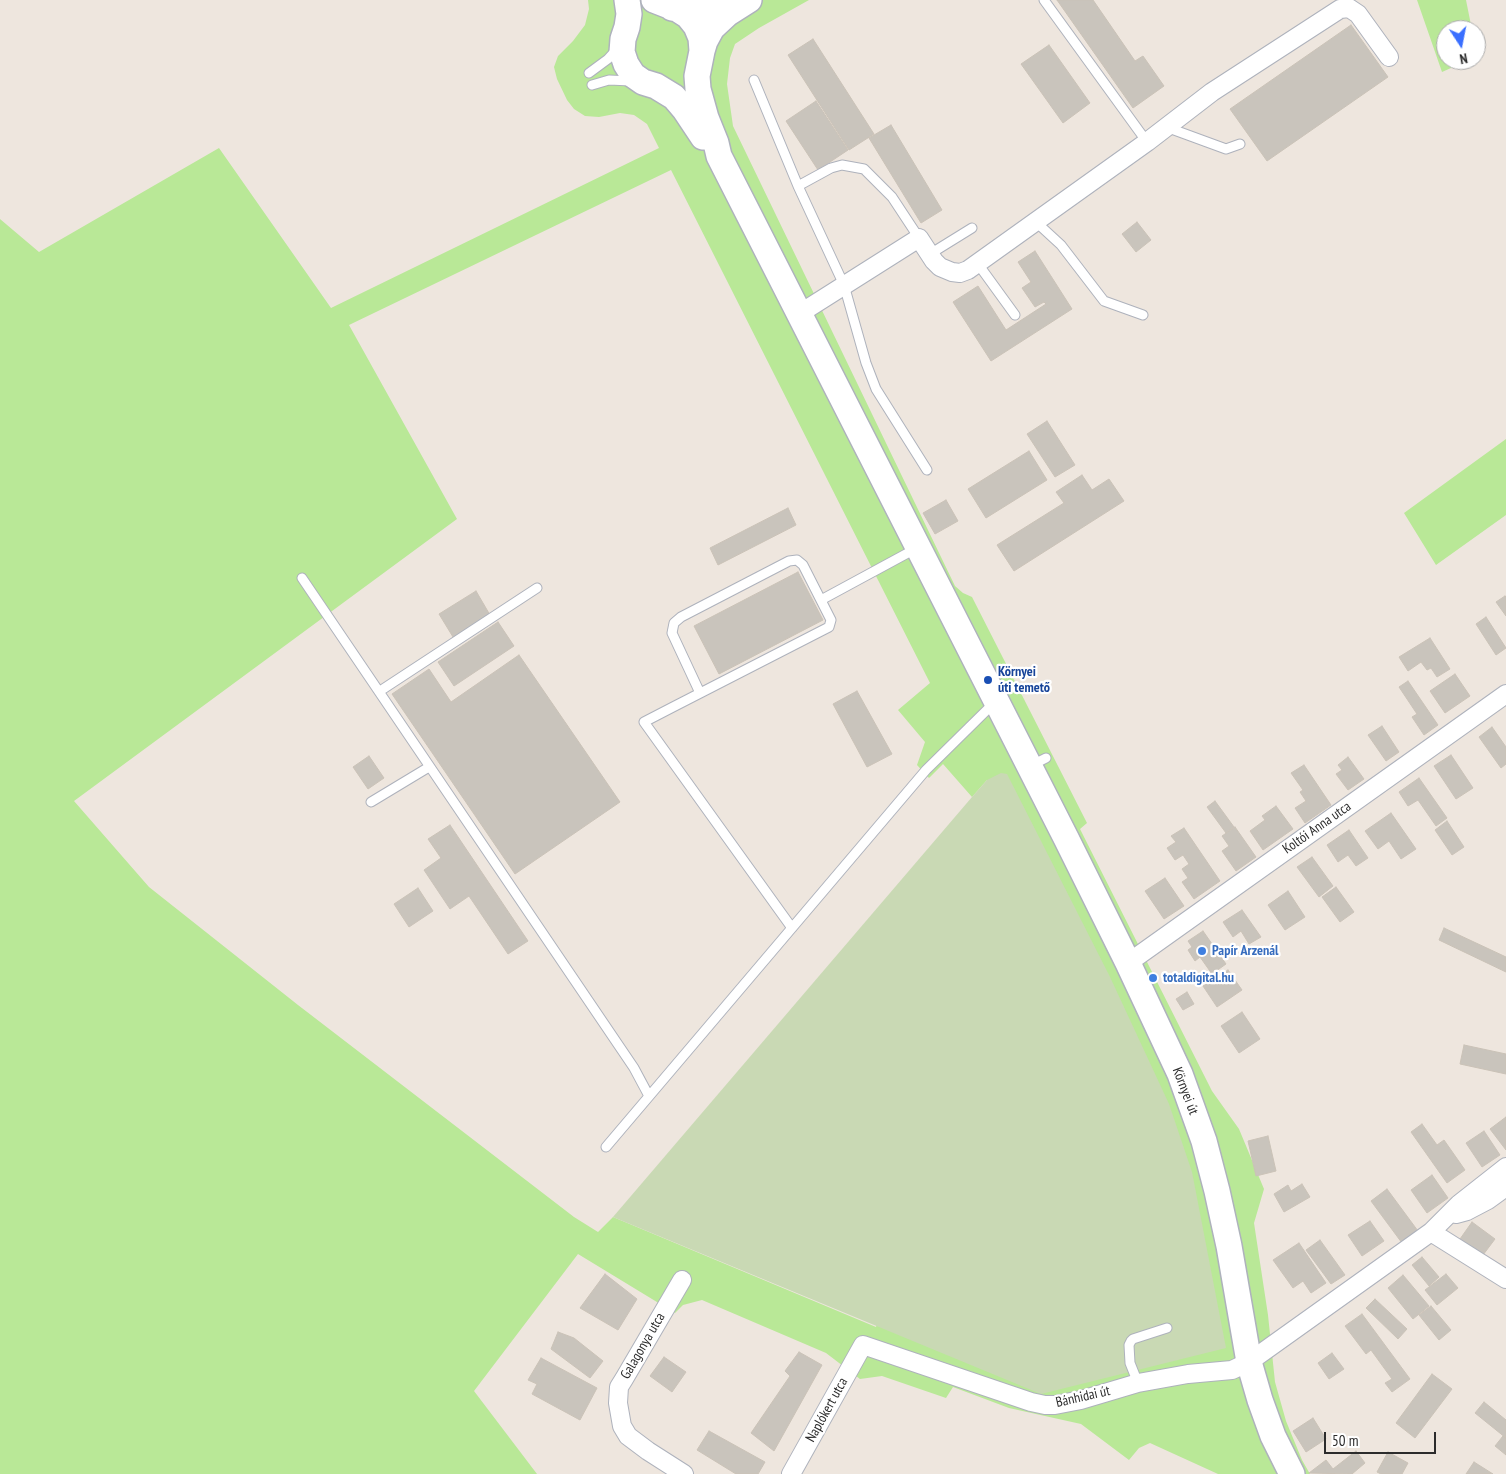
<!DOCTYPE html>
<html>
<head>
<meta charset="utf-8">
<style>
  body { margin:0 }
  #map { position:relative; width:1506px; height:1474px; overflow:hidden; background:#eee6de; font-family:"PT Sans Narrow",sans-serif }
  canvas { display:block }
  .north { position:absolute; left:1436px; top:20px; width:50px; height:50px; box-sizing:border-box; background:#fff; border:1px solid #ababab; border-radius:50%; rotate:169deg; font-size:14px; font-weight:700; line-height:20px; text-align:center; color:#2c2c2c }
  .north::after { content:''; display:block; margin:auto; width:18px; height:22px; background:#3a6fff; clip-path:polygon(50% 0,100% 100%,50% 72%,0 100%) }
  .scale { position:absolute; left:1324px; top:1432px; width:112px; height:22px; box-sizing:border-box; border:2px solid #2c2c2c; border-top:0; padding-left:6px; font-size:15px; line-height:18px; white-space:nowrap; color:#2c2c2c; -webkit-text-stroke:4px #fff; paint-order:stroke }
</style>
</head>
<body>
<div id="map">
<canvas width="1506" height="1474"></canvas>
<div class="north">N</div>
<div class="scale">50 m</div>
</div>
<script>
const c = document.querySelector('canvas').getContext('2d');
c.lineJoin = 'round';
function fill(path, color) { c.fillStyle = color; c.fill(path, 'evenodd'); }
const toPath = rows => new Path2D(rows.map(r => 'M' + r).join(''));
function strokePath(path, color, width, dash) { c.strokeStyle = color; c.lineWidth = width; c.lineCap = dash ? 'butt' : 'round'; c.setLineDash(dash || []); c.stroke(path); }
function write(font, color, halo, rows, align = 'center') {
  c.font = font + ' "PT Sans Narrow",sans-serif'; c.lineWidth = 4.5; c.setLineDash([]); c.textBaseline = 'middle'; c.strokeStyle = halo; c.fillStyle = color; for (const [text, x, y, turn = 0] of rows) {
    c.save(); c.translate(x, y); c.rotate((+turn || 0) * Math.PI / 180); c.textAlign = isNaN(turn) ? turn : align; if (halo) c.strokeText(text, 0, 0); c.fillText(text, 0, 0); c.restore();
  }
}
const green = toPath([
  [588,0,809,0,759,28,735,44,730,58,727,84,733,126,955,586,963,593,972,597,1087,823,1080,829,1212,1091,1239,1129,1264,1189,1254,1223,1268,1315,1275,1382,1286,1421,1302,1460,1310,1474,1218,1474,1150,1443,1139,1448,1129,1460,1081,1424,1009,1408,953,1387,946,1398,882,1376,860,1379,826,1353,702,1300,683,1305,675,1313,578,1254,474,1391,537,1474,0,1474,0,219,39,252,219,148,331,308,659,148,647,124,634,115,620,113,599,117,585,116,574,109,567,100,557,79,554,67,558,56,573,41,585,25,589,9],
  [671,170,930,683,898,710,925,742,917,765,929,778,943,764,972,797,987,780,876,1327,613,1217,598,1232,574,1217,298,1005,149,887,74,801,457,519,349,325],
  [1417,0,1466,0,1472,30,1446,30,1446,60,1469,60,1442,72],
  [1506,439,1506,515,1436,565,1404,513]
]);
const cemetery = toPath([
  [1001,773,1007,774,1110,977,1169,1104,1192,1172,1226,1348,1041,1394,613,1217,972,797,987,780]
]);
const building = toPath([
  [1057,0,1093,0,1135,61,1143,56,1164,86,1133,108,1057,0],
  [1351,25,1388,77,1267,161,1230,109,1351,25],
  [813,39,874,134,849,150,788,55,813,39],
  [1049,45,1090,103,1063,123,1021,64,1049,45],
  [816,101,848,150,818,170,786,121,816,101],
  [891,125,942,210,921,223,869,138,891,125],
  [1137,222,1151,240,1136,252,1122,234,1137,222],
  [1035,251,1072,309,991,361,953,302,978,286,1006,330,1046,304,1044,302,1035,307,1022,288,1031,282,1018,262,1035,251],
  [1047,421,1075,465,1055,477,1027,434,1047,421],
  [1029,451,1047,480,986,518,968,489,1029,451],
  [1082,475,1092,490,1109,479,1124,501,1014,571,997,545,1064,503,1056,492,1082,475],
  [946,500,958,521,935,534,923,513,946,500],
  [788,508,796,525,718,565,710,548,788,508],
  [798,572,823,620,719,674,694,626,798,572],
  [476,591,490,615,453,637,439,614,476,591],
  [1505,596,1506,597,1506,616,1496,602,1505,596],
  [1486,617,1506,648,1496,655,1476,624,1486,617],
  [498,622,514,646,454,686,438,662,498,622],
  [1430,638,1450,669,1437,677,1431,668,1427,670,1421,662,1408,671,1399,657,1430,638],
  [519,655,620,802,515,874,392,694,429,669,451,702,519,655],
  [1455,674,1470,696,1445,713,1430,691,1455,674],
  [1408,681,1438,725,1424,735,1412,717,1417,714,1399,687,1408,681],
  [857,691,892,754,867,767,833,704,857,691],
  [1382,726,1399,752,1386,761,1368,735,1382,726],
  [1492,727,1506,747,1506,764,1501,768,1479,737,1492,727],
  [1451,755,1473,788,1456,799,1434,766,1451,755],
  [369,756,384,778,368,789,353,767,369,756],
  [1348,757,1364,779,1348,790,1336,774,1342,770,1338,765,1348,757],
  [1304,765,1331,805,1305,823,1295,808,1306,801,1300,792,1303,790,1291,773,1304,765],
  [1419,778,1447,818,1436,826,1418,800,1408,806,1399,792,1419,778],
  [1215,801,1234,827,1226,833,1207,807,1215,801],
  [1276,806,1293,829,1263,850,1250,831,1265,820,1262,816,1276,806],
  [1391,813,1416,849,1401,859,1389,841,1378,849,1365,831,1391,813],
  [1447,821,1464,847,1452,855,1435,830,1447,821],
  [450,825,528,941,508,954,469,896,450,909,424,870,441,858,428,839,450,825],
  [1235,827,1256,857,1236,871,1222,851,1229,846,1222,836,1235,827],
  [1184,828,1220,881,1194,899,1182,882,1188,878,1182,869,1189,864,1183,855,1175,860,1167,848,1176,842,1171,836,1184,828],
  [1349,830,1368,858,1356,866,1348,855,1338,862,1327,845,1349,830],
  [1312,857,1333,886,1319,897,1297,867,1312,857],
  [1165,878,1184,906,1164,919,1145,891,1165,878],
  [1336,887,1354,912,1340,922,1322,897,1336,887],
  [418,888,433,911,409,927,394,904,418,888],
  [1288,891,1305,917,1285,930,1268,905,1288,891],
  [1242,910,1261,937,1249,944,1241,931,1233,937,1223,922,1242,910],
  [1444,928,1506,957,1506,972,1439,940,1444,928],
  [1203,931,1226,964,1212,974,1200,957,1195,961,1188,950,1192,947,1188,941,1203,931],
  [1228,970,1242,990,1217,1007,1203,986,1228,970],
  [1187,992,1194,1004,1183,1010,1176,999,1187,992],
  [1242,1012,1260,1039,1239,1053,1221,1026,1242,1012],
  [1464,1045,1506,1054,1506,1074,1460,1064,1464,1045],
  [1506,1117,1506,1150,1490,1129,1506,1117],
  [1422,1124,1437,1145,1444,1140,1465,1170,1447,1183,1411,1132,1422,1124],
  [1484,1131,1500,1155,1482,1167,1466,1143,1484,1131],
  [1268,1136,1276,1171,1256,1176,1248,1141,1268,1136],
  [1432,1175,1448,1198,1427,1213,1411,1190,1432,1175],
  [1302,1184,1310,1197,1284,1212,1274,1194,1288,1185,1291,1191,1302,1184],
  [1387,1189,1418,1231,1402,1243,1371,1201,1387,1189],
  [1370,1221,1384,1241,1362,1256,1348,1235,1370,1221],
  [1472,1222,1495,1239,1483,1255,1460,1239,1472,1222],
  [1320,1240,1345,1275,1331,1284,1306,1250,1320,1240],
  [1299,1243,1326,1283,1311,1293,1303,1281,1293,1288,1273,1260,1299,1243],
  [1422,1257,1439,1277,1429,1286,1412,1265,1422,1257],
  [605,1274,637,1299,618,1330,580,1308,605,1274],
  [1446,1274,1458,1288,1437,1305,1425,1290,1446,1274],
  [1403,1275,1429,1306,1413,1319,1388,1288,1403,1275],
  [1375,1299,1407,1329,1398,1339,1366,1308,1375,1299],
  [1431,1306,1451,1330,1439,1340,1419,1315,1431,1306],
  [1362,1314,1410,1379,1392,1392,1385,1383,1392,1379,1371,1350,1366,1354,1345,1326,1362,1314],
  [558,1332,574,1338,603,1361,590,1378,551,1349,558,1332],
  [799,1352,822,1365,774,1451,751,1433,790,1376,785,1371,799,1352],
  [1332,1353,1344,1369,1329,1379,1318,1363,1332,1353],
  [664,1357,686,1372,672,1392,650,1376,664,1357],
  [541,1358,597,1388,580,1420,532,1394,537,1384,528,1380,541,1358],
  [1432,1374,1452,1389,1415,1438,1396,1423,1432,1374],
  [1484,1402,1506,1420,1506,1438,1475,1413,1484,1402],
  [1313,1418,1326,1439,1306,1452,1293,1431,1313,1418],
  [709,1431,765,1462,758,1474,736,1474,697,1450,709,1431],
  [1503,1436,1506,1439,1506,1455,1495,1446,1503,1436],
  [1356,1451,1365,1463,1352,1474,1309,1473,1326,1460,1333,1469,1356,1451],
  [1388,1452,1408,1463,1402,1474,1381,1474,1377,1472,1388,1452],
  [1474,1462,1493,1474,1466,1474,1474,1462]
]);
const lane = toPath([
  [1044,0,1147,142],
  [589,73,608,59,618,48],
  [754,80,798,186,844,285,866,363,876,389,927,470],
  [592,85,609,80,631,81],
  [1166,127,1226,149,1240,144],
  [798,186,831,168,842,165,864,169,892,197,919,238],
  [1036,222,1061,245,1104,301,1143,315],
  [930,254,972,228],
  [978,264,1015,315],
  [302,578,634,1068,649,1096],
  [821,600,917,548],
  [380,691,537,588],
  [700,693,672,633,674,623,681,617,789,561,797,560,803,565,831,620,829,627,673,707,644,722,792,928],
  [1030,766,1046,758],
  [371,802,429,767],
  [606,1147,926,770,994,703],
  [1138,1383,1130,1363,1129,1345,1131,1341,1133,1339,1167,1328]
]);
const street = toPath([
  [799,314,919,238,934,261,940,267,952,272,960,273,968,270,1147,142,1212,92,1340,9,1349,8,1358,14,1389,57],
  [1128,963,1506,694],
  [1456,1214,1467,1211,1488,1200,1506,1187],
  [1431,1232,1506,1279],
  [682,1280,624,1379,619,1387,618,1403,622,1426,628,1436,648,1451,684,1474],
  [791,1474,863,1345,1031,1402,1045,1405,1055,1405,1081,1400,1138,1383,1188,1374,1232,1370,1249,1362,1431,1232,1459,1204,1506,1167]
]);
const secondary = toPath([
  [627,0,629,14,627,27,623,39,622,52,626,64,633,75,643,82,656,86,674,97,685,110,703,137],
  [654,0,677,9,688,16,696,26,701,38,702,51,697,76,698,89,706,118,716,143,719,156,1066,838,1128,963,1180,1074,1204,1141,1217,1191,1229,1246,1249,1362,1260,1400,1273,1436,1292,1474],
  [672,8,692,12,728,0],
  [702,51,705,41,712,28,727,14,749,0]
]);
const markers = [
  [988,680,5,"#1a4fb4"],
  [1202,951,5,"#3f7fe0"],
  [1153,978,5,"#3f7fe0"]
];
const transitNames = [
  ["Környei",998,672],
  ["úti temető",998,688]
];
const streetNames = [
  ["Koltói Anna utca",1317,828,-35],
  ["Környei út",1185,1091,69],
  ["Galagonya utca",643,1346,-60],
  ["Bánhidai út",1083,1397,-13],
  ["Naplókert utca",827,1410,-61]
];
const shopNames = [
  ["Papír Arzenál",1212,951],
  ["totaldigital.hu",1163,978]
];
fill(green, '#b9e897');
fill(cemetery, '#c9d9b4');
fill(building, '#c9c4bc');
strokePath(building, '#cac2b7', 1);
strokePath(lane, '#aeb2bc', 11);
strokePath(street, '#aeb2bc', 20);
strokePath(secondary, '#aeb2bc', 28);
strokePath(lane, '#fff', 9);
strokePath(street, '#fff', 18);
strokePath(secondary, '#fff', 25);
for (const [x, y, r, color] of markers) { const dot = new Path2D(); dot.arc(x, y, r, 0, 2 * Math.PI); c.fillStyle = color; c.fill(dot); strokePath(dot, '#fff', 2); }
write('bold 14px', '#164399', '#fff', transitNames, 'left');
write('14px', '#2c2c2c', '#fff', streetNames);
write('bold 14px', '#366cbe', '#fff', shopNames, 'left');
</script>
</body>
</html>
